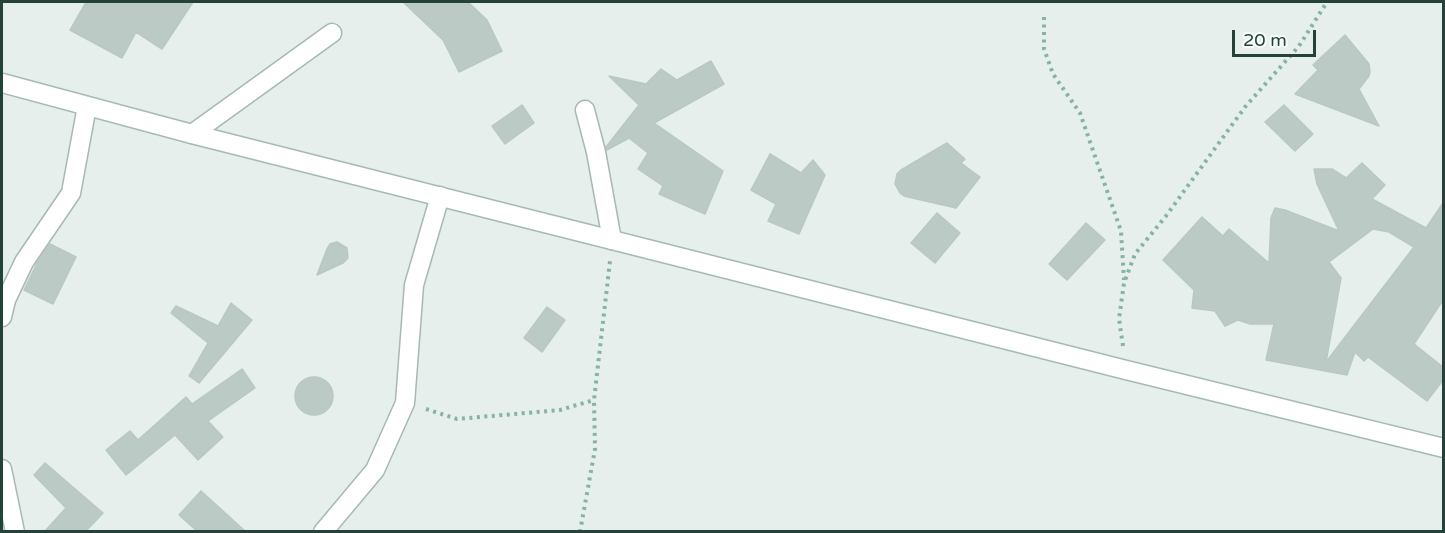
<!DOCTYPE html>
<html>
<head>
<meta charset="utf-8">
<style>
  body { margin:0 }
  #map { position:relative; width:1445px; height:533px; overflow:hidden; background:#e6efeb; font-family:"Varela Round",sans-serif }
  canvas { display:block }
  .frame { position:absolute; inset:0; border:3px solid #24423a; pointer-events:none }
  .scale { position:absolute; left:1232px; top:30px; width:84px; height:27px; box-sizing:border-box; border:3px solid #24423a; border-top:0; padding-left:8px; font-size:18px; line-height:21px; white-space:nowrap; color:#24423a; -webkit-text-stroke:4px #f7fbf9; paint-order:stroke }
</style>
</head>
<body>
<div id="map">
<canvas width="1445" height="533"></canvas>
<div class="frame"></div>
<div class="scale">20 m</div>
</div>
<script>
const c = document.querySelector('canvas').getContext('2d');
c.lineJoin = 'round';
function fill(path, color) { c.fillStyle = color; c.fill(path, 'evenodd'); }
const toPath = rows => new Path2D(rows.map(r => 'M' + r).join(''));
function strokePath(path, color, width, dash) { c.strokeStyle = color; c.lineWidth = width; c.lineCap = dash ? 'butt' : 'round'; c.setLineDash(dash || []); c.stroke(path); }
const building = toPath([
  [86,2,193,2,162,49,136,32,122,58,70,30,86,2],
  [403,2,468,2,487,20,502,51,459,72,443,40,403,2],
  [1345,35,1369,64,1370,72,1369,76,1359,89,1379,126,1295,94,1318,70,1313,65,1345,35],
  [711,61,724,84,654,123,723,171,705,214,659,194,663,186,638,169,648,153,629,138,607,150,606,147,639,105,609,76,646,84,661,69,677,80,711,61],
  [522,105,534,123,505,144,492,126,522,105],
  [1284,105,1313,134,1295,151,1265,122,1284,105],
  [947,143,965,159,961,163,980,177,956,208,904,196,900,193,895,184,897,174,901,170,947,143],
  [770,154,801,173,813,160,825,175,799,234,768,221,776,204,751,190,770,154],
  [1362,163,1385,185,1372,199,1426,228,1443,203,1443,300,1414,344,1443,367,1443,380,1427,401,1368,357,1364,361,1355,352,1347,375,1266,360,1274,324,1250,324,1238,320,1225,326,1215,311,1192,308,1194,290,1163,260,1202,217,1223,236,1229,229,1269,263,1271,218,1275,208,1285,210,1339,231,1317,184,1314,169,1332,169,1346,178,1362,163],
  [1373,229,1389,232,1414,247,1326,362,1341,278,1329,262,1373,229],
  [937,213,960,233,935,263,911,243,937,213],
  [1086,223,1105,240,1067,280,1049,264,1086,223],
  [337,242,347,248,348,258,343,263,317,275,327,249,330,244,337,242],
  [50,244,76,257,53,304,24,290,37,263,50,244],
  [231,303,252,320,199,383,189,376,208,343,171,313,176,306,218,326,231,303],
  [547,307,565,320,542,352,524,338,547,307],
  [242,369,255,388,208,421,223,437,198,460,175,435,126,475,106,450,130,431,138,440,186,397,192,404,242,369],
  '295 396a19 19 0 1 1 38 0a19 19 0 1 1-38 0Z',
  [45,463,103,513,86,531,45,531,66,508,34,475,45,463],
  [201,491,245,531,197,531,179,515,201,491]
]);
const path = toPath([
  [1044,17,1044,49,1053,74,1080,113,1121,231,1124,280],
  [1123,346,1119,319,1124,283,1135,254,1166,216,1245,107,1299,46,1327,2],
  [426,409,457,419,560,410,594,400],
  [580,532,595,449,594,400,610,261]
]);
const street = toPath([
  [585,110,596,152,612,240],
  [192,134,332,33],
  [2,317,6,300,24,262,71,193,87,106],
  [2,469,15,532],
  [323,532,375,470,405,403,414,285,440,196]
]);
const secondary = toPath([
  [2,83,192,134,612,240,1126,370,1444,448]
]);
fill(building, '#bbcac4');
strokePath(building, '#b8c9c2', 1.5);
strokePath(street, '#a8b8b2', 21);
strokePath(secondary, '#a4bbb3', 21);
strokePath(path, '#86b3a5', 4, [3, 4.5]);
strokePath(street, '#fff', 18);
strokePath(secondary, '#fff', 18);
</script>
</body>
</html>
